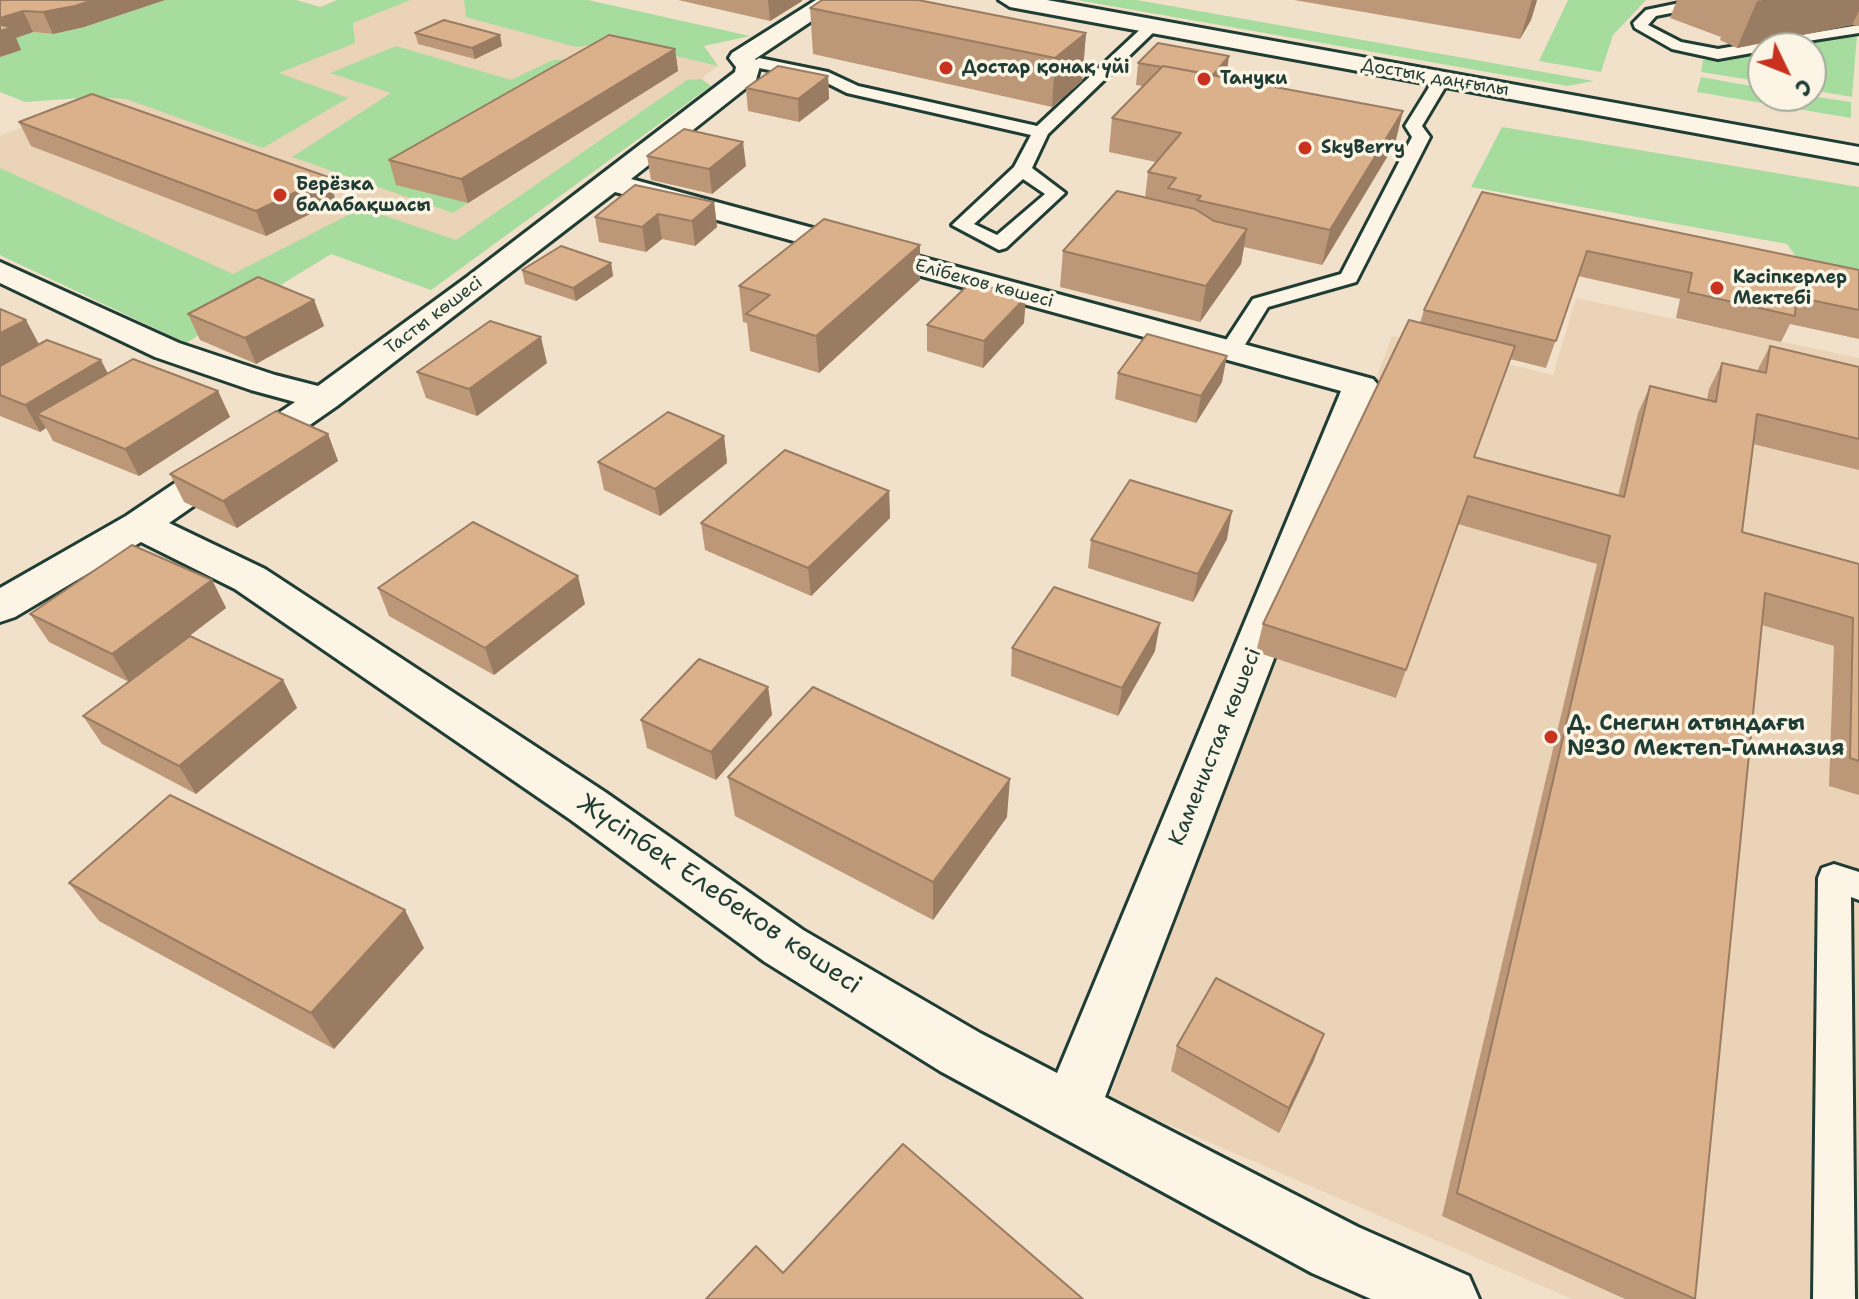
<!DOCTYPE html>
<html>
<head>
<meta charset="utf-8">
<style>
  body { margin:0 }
  #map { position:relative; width:1859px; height:1299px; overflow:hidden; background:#f2e1ca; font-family:"Shantell Sans",sans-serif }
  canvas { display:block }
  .north { position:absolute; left:1747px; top:32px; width:80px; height:80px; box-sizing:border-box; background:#fcf5e5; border:2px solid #a4ab9e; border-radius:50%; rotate:133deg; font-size:22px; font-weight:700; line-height:32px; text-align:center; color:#1f3d34 }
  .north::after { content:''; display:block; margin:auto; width:28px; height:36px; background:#c8321e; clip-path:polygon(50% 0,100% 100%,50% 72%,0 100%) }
</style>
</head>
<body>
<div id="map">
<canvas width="1859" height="1299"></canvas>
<div class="north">С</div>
</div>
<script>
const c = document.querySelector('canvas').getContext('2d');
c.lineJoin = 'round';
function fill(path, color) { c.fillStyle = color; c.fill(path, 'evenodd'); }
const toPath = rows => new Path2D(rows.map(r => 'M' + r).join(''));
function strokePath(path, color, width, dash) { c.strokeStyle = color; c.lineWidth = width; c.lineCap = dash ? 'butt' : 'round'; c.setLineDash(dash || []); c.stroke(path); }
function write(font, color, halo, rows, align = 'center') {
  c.font = font + ' "Shantell Sans",sans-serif'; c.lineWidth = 7; c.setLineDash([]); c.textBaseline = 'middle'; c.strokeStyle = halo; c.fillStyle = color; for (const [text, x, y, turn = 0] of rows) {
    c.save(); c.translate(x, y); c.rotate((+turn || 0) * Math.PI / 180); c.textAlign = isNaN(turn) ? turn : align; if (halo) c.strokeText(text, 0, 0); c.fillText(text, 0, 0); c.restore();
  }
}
const built = toPath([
  [337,0,542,0,696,37,718,66,702,78,711,86,431,290,331,254,186,343,0,255,0,136],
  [1576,298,1859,358,1859,1299,1572,1299,1109,1099,1392,336,1553,375]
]);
const green = toPath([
  [165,0,296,0,321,7,337,0,410,0,353,23,355,43,279,73,348,98,263,148,126,99,96,97,25,102,0,92,0,57,20,50,2,43,33,32,53,34,84,27],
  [464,0,588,0,750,36,704,46,718,66,618,42,576,47,466,17],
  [1077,0,1137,0,1594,81,1567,86],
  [1568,0,1646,0,1613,35,1601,72,1539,61],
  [1857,35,1852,97,1811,90,1811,48,1785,48],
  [396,46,511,80,553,60,613,58,468,203,453,213,292,157,391,93,330,73],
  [1763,53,1763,82,1701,72,1703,60,1726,60],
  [1701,77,1763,88,1763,96,1811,96,1851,102,1851,118,1697,92],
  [701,79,711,86,431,290,331,254,186,343,0,255,0,168,233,274,362,208,456,240,687,80],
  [1502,127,1859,187,1859,283,1807,272,1787,244,1471,187]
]);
const service = toPath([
  [1694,0,1723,0,1716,4,1656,16,1648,25,1681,42,1718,49,1859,25,1859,33,1763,48,1763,51,1718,59,1672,49,1635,28,1633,23,1646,10,1694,0],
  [1152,22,1159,26,1157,29,1048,134,1032,168,1065,193,1006,248,999,250,952,225,1014,167,1031,135,847,93,823,81,759,68,751,63,759,58,828,72,858,86,1037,126,1147,23,1152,22],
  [1023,179,1045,194,997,235,974,224,1023,179],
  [1442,74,1450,79,1422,126,1430,137,1356,282,1268,307,1238,356,1222,356,1219,351,1253,299,1341,274,1412,137,1405,126,1436,76,1442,74],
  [1834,864,1859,872,1859,900,1851,897,1855,1299,1813,1299,1818,878,1822,868,1834,864]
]);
const minor = toPath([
  [816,0,843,0,755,59,760,66,756,80,631,179,1373,379,1379,386,1105,1097,1358,1227,1469,1276,1479,1299,1371,1299,1312,1273,940,1071,765,962,571,820,235,589,141,542,15,617,0,622,0,588,126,516,295,402,251,390,155,357,0,283,0,262,179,343,275,375,318,386,467,277,735,72,736,67,729,58,732,53,816,0],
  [615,192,1341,391,1057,1073,980,1033,803,930,605,792,265,569,169,523,337,406,615,192]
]);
const secondary = toPath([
  [999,0,1047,0,1859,147,1859,163,1010,7,999,0]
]);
const wall = toPath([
  [0,0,165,0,84,27,53,34,33,32,16,38,21,50,0,57],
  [678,0,802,0,802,1,770,21],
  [1294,0,1537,0,1531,20,1520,39],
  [1677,0,1859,0,1859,26,1852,25,1737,48,1720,40,1721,37,1670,18],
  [810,8,1086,33,1082,81,1052,107,813,54],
  [415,33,502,46,475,59,418,44],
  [675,49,678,71,468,203,396,185,389,160],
  [1138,63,1226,77,1395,144,1322,265,1244,247,1241,264,1200,322,1060,287,1063,251,1145,198,1148,172,1156,162,1109,152,1112,118,1143,86,1136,85],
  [828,76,829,99,799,122,748,111,746,88],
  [19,122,336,201,266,236,31,146],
  [647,156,746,166,712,194,651,180],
  [1482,192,1859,270,1859,339,1790,324,1781,342,1676,318,1680,299,1578,276,1546,368,1510,359,1474,457,1618,496,1638,413,1650,386,1707,400,1709,389,1722,363,1757,371,1770,346,1859,367,1859,470,1753,444,1742,532,1859,564,1859,795,1829,786,1834,646,1762,625,1695,1299,1625,1299,1442,1216,1597,564,1458,524,1396,698,1256,652,1263,624,1420,323,1424,310],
  [714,202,717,227,695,246,662,239,646,252,599,242,595,217],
  [920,245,920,280,819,373,750,351,747,323,743,322,739,286],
  [611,263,613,276,576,301,525,284,522,270],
  [314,300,324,326,256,364,200,340,188,314],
  [0,309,39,345,108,373,218,391,230,417,139,476,53,441,46,428,40,432,0,416],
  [1024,323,983,368,927,351,927,325],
  [547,363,477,416,426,398,417,372],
  [1118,373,1222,382,1196,423,1115,399],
  [328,434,338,461,237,528,184,502,170,474],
  [724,436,727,463,660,516,604,490,598,462],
  [889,491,890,518,811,596,705,550,701,523],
  [1227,539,1193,602,1088,568,1091,540],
  [212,580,226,608,129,682,49,642,30,614],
  [378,588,585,604,494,675,389,616],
  [1012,648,1155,651,1118,716,1011,676],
  [283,680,297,708,196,794,102,744,83,716],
  [768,687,772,715,716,780,647,748,641,720],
  [728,777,1007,817,933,920,735,816],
  [69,883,424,948,334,1049,99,921],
  [1177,1046,1314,1060,1279,1133,1171,1071]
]);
const shadedWall = toPath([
  [93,0,165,0,84,27,53,34,43,12],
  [768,0,802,0,802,1,770,21],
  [1532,0,1537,0,1531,20,1520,39],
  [1764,0,1859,0,1859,11,1852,25,1737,48,1757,1],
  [23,11,33,32,16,38,21,50,0,57,0,18],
  [1086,33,1082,81,1052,107,1055,58],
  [500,35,502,46,475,59,472,48],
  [675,49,678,71,468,203,461,179],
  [1229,56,1226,78,1212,76],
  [828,76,829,99,799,122,798,99],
  [1403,111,1395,144,1322,265,1330,230],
  [743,142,746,166,712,194,709,169],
  [328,177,336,201,266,236,256,211],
  [714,202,717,227,695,246,692,221],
  [658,214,662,239,646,252,642,227],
  [1247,229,1241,264,1200,322,1206,286],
  [920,245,920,280,819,373,816,336],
  [611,263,613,276,576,301,573,288],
  [1026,297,1024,323,983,368,984,341],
  [314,300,324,326,256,364,245,338],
  [26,320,40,346,0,367,0,333],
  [541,337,547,363,477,416,469,389],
  [1227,356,1222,382,1196,423,1201,396],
  [101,360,115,387,37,414,46,428,40,432,25,405],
  [218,391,230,417,139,476,125,449],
  [328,434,338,461,237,528,223,501],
  [724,436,727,463,660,516,655,489],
  [889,491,890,518,811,596,808,568],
  [1232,511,1227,539,1193,602,1198,574],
  [578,576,585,604,494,675,485,648],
  [212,580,226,608,129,682,112,654],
  [1160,623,1155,651,1118,716,1122,688],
  [283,680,297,708,196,794,179,766],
  [768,687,772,715,716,780,711,752],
  [1010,779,1007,817,933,920,933,882],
  [405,910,424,948,334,1049,311,1013],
  [1324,1034,1314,1060,1279,1133,1289,1108]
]);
const building = toPath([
  [0,0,93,0,75,6,43,12,23,11,0,18,0,0],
  [822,0,918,0,1086,33,1055,58,810,8,822,0],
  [444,20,500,35,472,48,415,33,444,20],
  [0,24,11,28,0,31,0,24],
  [609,35,675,49,461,179,389,160,609,35],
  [1158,43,1229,56,1213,75,1163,66,1162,67,1138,63,1158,43],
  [778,66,828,76,798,99,746,88,778,66],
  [1163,66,1403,111,1330,230,1197,200,1201,196,1168,188,1176,178,1148,172,1181,133,1112,118,1163,66],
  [92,94,328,177,256,211,19,122,92,94],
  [684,129,743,142,709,169,647,156,684,129],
  [635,185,714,202,692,221,658,214,642,227,595,217,635,185],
  [1117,191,1195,209,1214,221,1247,229,1206,286,1063,251,1117,191],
  [1482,192,1859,270,1859,310,1796,297,1795,316,1688,292,1692,273,1587,251,1556,341,1424,310,1482,192],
  [824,219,920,245,816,336,746,314,770,295,739,286,824,219],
  [561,246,611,263,573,288,522,270,561,246],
  [258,277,314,300,245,338,188,314,258,277],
  [971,282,1026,297,984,341,927,325,971,282],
  [0,309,26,320,0,333,0,309],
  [1409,320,1515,346,1474,457,1624,497,1650,386,1716,402,1722,363,1766,373,1770,346,1859,367,1859,439,1757,414,1742,532,1859,564,1859,761,1850,758,1853,618,1765,593,1695,1299,1457,1193,1610,536,1468,496,1406,670,1263,624,1409,320],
  [490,321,541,337,469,389,417,372,490,321],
  [1147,334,1227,356,1201,396,1118,373,1147,334],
  [47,340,101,360,25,405,0,395,0,366,47,340],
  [133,359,218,391,125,449,37,414,133,359],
  [276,411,328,434,223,501,170,474,276,411],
  [668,412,724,436,655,489,598,462,668,412],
  [785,450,889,491,808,568,701,523,785,450],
  [1130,480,1232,511,1198,574,1091,540,1130,480],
  [473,522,578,576,485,648,378,588,473,522],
  [132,545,212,580,112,654,30,614,132,545],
  [1054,587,1160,623,1122,688,1012,648,1054,587],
  [190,636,283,680,179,766,83,716,190,636],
  [699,659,768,687,711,752,641,720,699,659],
  [813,687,1010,779,933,882,728,777,813,687],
  [170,795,405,910,311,1013,69,883,170,795],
  [1216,978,1324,1034,1289,1108,1177,1046,1216,978],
  [903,1144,1083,1299,706,1299,756,1246,783,1273,903,1144]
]);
const markers = [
  [946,68,8,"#c8321e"],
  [1204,79,8,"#c8321e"],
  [1305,148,8,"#c8321e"],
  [280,195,8,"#c8321e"],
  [1717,288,8,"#c8321e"],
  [1551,737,8,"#c8321e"]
];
const farPoinames = [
  ["Достар қонақ үйі",962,68],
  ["Тануки",1220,79],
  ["SkyBerry",1321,148],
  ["Берёзка",296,185],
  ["балабақшасы",296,206],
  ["Кәсіпкерлер",1733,278],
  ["Мектебі",1733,299]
];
const farStreetnames = [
  ["Достық даңғылы",1435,78,10],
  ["Елібеков көшесі",984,284,15],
  ["Тасты көшесі",434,316,-37]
];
const poiNames = [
  ["Д. Снегин атындағы",1567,724],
  ["№30 Мектеп-Гимназия",1567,749]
];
const streetNames = [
  ["Каменистая көшесі",1216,747,-68]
];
const nearStreetnames = [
  ["Жүсіпбек Елебеков көшесі",719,895,34]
];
fill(built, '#ebd3b7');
fill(green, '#a7dc9f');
strokePath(service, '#1f3d34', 6);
strokePath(minor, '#1f3d34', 6);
strokePath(secondary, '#1f3d34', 6);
fill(service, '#fcf5e5');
fill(minor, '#fcf5e5');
fill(secondary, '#fcf5e5');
fill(wall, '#bc9878');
fill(shadedWall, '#997c62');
fill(building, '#dbb18c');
strokePath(building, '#997c62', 2);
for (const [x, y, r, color] of markers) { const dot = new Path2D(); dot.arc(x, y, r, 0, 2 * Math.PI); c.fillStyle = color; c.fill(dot); strokePath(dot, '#fcf5e5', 3); }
write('bold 18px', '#1f3d34', '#fcf5e5', farPoinames, 'left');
write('18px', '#1f3d34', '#fcf5e5', farStreetnames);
write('bold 22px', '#1f3d34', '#fcf5e5', poiNames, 'left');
write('22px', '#1f3d34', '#fcf5e5', streetNames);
write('26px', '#1f3d34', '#fcf5e5', nearStreetnames);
</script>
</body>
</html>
